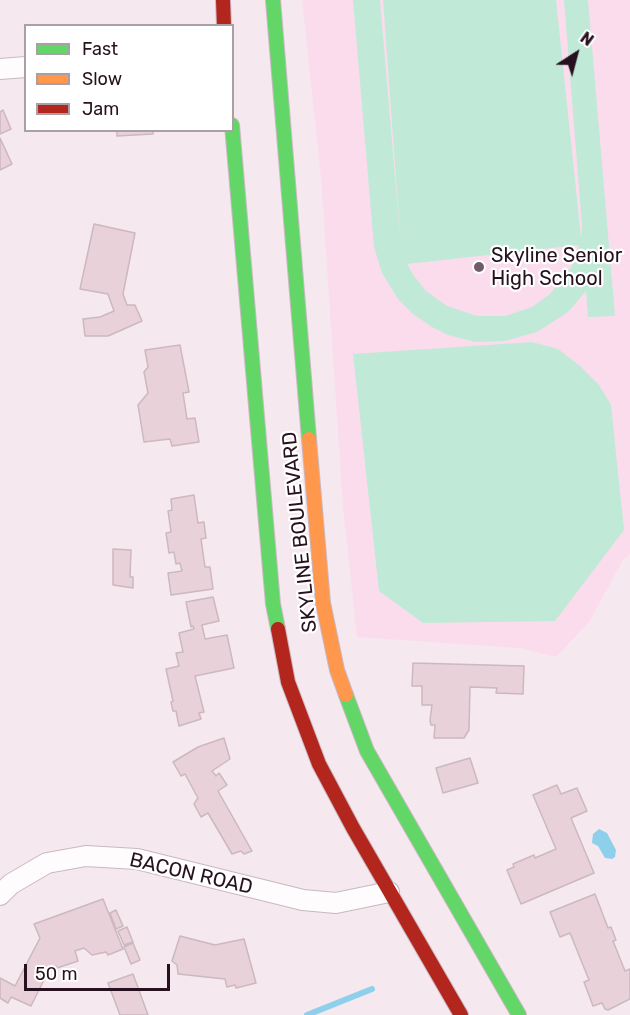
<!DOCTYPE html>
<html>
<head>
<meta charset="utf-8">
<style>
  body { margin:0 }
  #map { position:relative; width:630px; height:1015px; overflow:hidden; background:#f6e8ef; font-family:Rubik,sans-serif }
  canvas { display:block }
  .legend { position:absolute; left:24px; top:24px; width:210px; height:108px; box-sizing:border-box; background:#fff; border:2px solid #a9a0a5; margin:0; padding:8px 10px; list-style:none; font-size:18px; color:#27111e }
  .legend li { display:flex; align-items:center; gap:12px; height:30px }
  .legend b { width:30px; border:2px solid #a9a0a5 }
  .north { position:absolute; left:546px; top:24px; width:60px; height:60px; -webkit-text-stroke:4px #fff; paint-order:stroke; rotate:36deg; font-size:16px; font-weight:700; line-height:24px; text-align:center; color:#27111e }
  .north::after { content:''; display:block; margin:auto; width:21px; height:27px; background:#27111e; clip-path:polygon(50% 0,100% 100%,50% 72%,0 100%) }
  .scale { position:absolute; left:24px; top:964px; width:146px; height:27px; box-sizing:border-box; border:3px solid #27111e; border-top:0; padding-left:8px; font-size:18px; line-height:21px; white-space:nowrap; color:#27111e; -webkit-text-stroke:4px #fff; paint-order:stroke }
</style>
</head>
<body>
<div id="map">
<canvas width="630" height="1015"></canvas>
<ul class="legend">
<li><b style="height:8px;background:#63d668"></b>Fast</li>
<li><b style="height:8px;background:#ff974d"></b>Slow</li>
<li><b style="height:8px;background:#b3261e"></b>Jam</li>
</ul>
<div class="north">N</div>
<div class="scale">50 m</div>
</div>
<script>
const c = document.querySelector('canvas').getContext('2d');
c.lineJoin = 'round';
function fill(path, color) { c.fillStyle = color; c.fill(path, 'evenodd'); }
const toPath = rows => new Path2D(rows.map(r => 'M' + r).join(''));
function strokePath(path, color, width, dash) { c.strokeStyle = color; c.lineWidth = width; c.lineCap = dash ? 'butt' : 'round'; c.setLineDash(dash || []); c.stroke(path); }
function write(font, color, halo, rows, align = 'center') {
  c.font = font + ' Rubik,sans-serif'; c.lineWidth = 4.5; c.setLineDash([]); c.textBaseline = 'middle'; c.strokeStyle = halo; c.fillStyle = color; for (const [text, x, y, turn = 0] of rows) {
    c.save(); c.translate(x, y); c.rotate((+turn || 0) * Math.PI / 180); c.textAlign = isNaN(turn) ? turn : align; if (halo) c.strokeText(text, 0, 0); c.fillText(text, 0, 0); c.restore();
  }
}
const built = toPath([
  [302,0,630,0,630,554,623,560,589,622,556,657,519,648,357,637,343,508,321,178]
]);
const green = toPath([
  [353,0,380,0,401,247,383,0,556,0,581,237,582,226,564,0,588,0,615,316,588,317,586,291,568,312,537,332,505,341,475,342,448,335,432,327,413,314,398,299,382,273,374,247],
  [579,245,572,266,550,294,532,307,505,316,477,316,447,306,426,291,414,276,407,264],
  [532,342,558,349,580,366,599,385,611,405,624,530,555,621,423,623,379,591,353,354]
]);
const water = toPath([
  [599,829,607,833,616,850,615,857,612,859,605,858,598,846,592,843,593,834]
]);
const stream = toPath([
  [307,1015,372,989]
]);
const building = toPath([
  [3,110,11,129,0,134,0,112,3,110],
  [117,130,153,130,153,134,117,136,117,130],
  [0,138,12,164,0,170,0,138],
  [94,224,135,233,123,294,127,305,135,305,142,321,108,336,85,336,83,319,100,317,114,311,108,294,80,289,94,224],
  [180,345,189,392,183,393,187,419,195,418,199,442,172,446,170,439,144,442,138,405,148,393,144,372,148,367,145,350,180,345],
  [194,495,198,523,204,522,206,538,201,539,205,567,210,567,213,589,171,595,168,573,182,571,180,563,176,564,174,552,169,553,166,533,171,532,168,511,172,510,171,499,194,495],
  [113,549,131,550,130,577,133,577,133,588,113,585,113,549],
  [213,597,219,621,202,625,205,639,227,635,234,668,195,676,204,712,199,713,201,719,179,726,176,711,173,711,171,702,173,701,166,669,179,666,176,653,183,652,179,633,194,629,193,626,191,627,186,602,213,597],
  [413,663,524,666,523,694,496,693,497,688,470,687,469,730,464,738,434,738,435,725,431,725,430,720,432,705,422,705,422,686,412,686,413,663],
  [224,738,230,759,212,771,216,776,219,773,227,785,218,791,252,851,244,854,241,851,232,854,208,813,201,817,194,804,198,798,185,774,181,776,173,762,198,747,224,738],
  [470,758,478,783,443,793,436,768,470,758],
  [557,785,561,794,577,788,587,811,571,818,594,873,521,904,507,870,514,867,513,864,534,855,535,858,556,849,533,795,557,785],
  [595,894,608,928,611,927,616,940,613,941,625,971,630,969,630,999,608,1010,605,1009,602,1003,593,1006,584,982,589,980,570,933,560,937,550,912,595,894],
  [103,899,123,949,108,955,106,952,92,955,84,948,75,951,78,961,57,968,56,966,50,968,31,1006,11,997,8,1003,0,998,0,978,15,986,40,938,34,924,103,899],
  [116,910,123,926,116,929,110,913,116,910],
  [127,927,133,942,124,945,118,931,127,927],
  [180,936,215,945,244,939,256,983,236,988,235,985,227,987,225,979,178,974,177,965,172,961,180,936],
  [133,943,140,960,131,964,124,947,133,943],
  [133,974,148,1015,120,1015,108,983,133,974]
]);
const street = toPath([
  [0,69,26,67],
  [0,895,11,884,47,863,86,856,137,859,303,900,336,903,389,892]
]);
const fast = toPath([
  [273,0,309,439],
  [232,125,273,604,278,629],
  [346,695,367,751,519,1015]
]);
const slow = toPath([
  [309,439,323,603,337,670,346,695]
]);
const jam = toPath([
  [223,0,224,26],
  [278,629,288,682,319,764,353,828,461,1015]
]);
const markers = [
  [479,267,6,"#6f5c67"]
];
const poiNames = [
  ["Skyline Senior",491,256],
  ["High School",491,279]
];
const streetNames = [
  ["SKYLINE BOULEVARD",300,532,-96],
  ["BACON ROAD",191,874,13]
];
fill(built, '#fbdced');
fill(green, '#c1e9d7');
fill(water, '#8ed0eb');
strokePath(stream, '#8ed0eb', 6);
fill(building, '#e8d1d8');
strokePath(building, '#ccb8bf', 1.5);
strokePath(street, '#c9b8c1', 22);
strokePath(fast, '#c9b8c1', 16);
strokePath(slow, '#c9b8c1', 16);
strokePath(jam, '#c9b8c1', 16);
strokePath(street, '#fefcfd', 20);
strokePath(fast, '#63d668', 14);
strokePath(slow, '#ff974d', 14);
strokePath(jam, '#b3261e', 14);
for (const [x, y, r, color] of markers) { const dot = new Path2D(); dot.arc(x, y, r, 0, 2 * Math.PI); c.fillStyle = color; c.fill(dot); strokePath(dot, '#fff', 2); }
write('20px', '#27111e', '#fff', poiNames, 'left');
write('20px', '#27111e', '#fff', streetNames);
</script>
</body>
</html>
